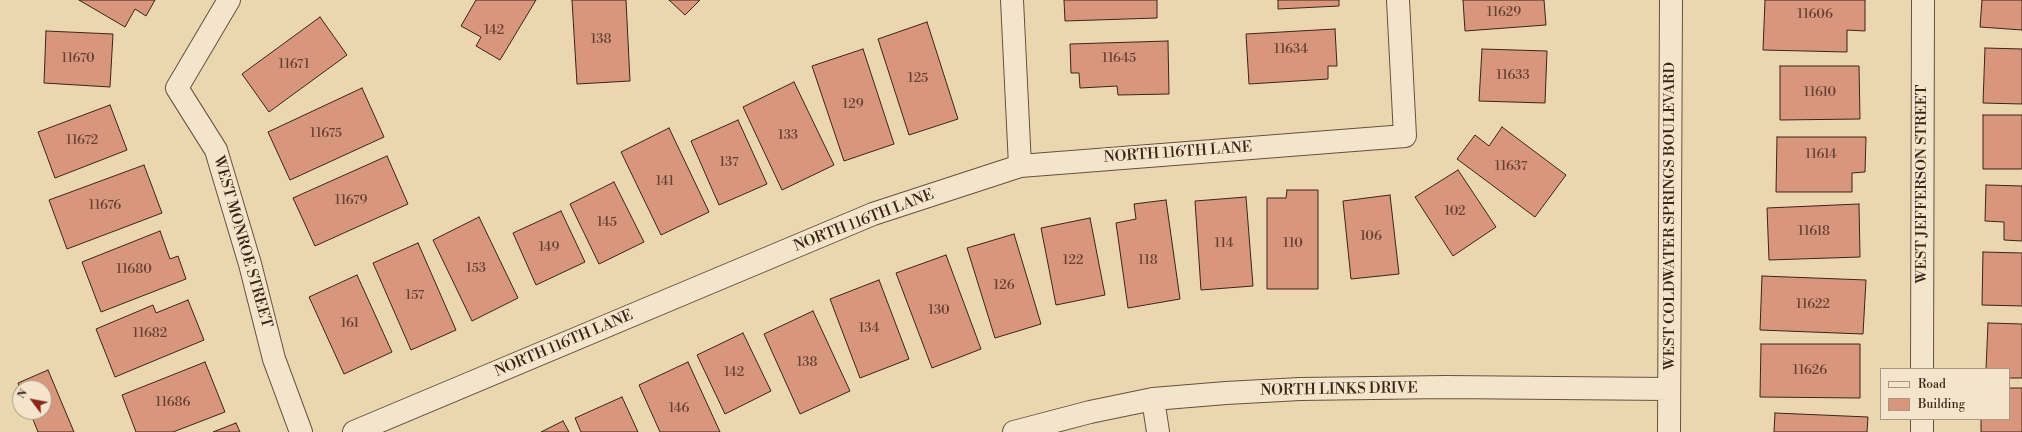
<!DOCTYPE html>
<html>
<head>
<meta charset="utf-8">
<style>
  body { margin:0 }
  #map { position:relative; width:2022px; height:432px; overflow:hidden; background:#ebd7af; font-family:"Libre Bodoni",serif }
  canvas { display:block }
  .legend { position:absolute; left:1880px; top:368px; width:130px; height:52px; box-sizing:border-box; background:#f2e5cb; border:1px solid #aa9783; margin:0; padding:5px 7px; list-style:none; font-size:12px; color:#3d2318 }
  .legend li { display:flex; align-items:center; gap:8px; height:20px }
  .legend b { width:20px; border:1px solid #aa9783 }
  .north { position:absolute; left:12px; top:380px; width:40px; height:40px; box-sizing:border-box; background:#f2e5cb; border:1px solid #aa9783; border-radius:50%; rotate:302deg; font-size:11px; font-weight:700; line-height:16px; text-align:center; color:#3d2318 }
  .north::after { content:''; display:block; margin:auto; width:14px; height:18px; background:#8f2418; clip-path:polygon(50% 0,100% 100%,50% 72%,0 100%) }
</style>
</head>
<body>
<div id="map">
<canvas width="2022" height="432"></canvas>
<ul class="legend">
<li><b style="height:5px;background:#f2e5cb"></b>Road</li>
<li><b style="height:11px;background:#d8967c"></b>Building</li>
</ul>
<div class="north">N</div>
</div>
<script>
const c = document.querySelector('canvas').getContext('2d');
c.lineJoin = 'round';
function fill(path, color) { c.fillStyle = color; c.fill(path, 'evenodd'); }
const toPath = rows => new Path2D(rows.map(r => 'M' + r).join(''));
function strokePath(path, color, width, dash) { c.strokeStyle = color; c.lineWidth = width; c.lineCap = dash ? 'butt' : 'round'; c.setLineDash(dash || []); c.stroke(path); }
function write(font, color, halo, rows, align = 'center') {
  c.font = font + ' "Libre Bodoni",serif'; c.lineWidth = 4; c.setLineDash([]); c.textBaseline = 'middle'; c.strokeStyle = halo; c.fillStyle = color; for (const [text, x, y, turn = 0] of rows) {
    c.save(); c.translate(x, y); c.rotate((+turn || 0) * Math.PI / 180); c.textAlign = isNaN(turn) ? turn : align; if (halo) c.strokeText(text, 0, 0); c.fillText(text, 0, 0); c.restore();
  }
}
const building = toPath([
  [79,0,155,0,146,16,135,9,125,27,79,0],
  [476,0,536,0,500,60,476,46,481,37,461,26,476,0],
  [572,0,626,0,630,81,577,84,572,0],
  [669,0,700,0,685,15,669,0],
  [1064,0,1157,0,1157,18,1065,21,1064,0],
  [1278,0,1339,0,1339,6,1278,9,1278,0],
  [1463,0,1544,0,1546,25,1465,31,1463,0],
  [1765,0,1865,0,1865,31,1847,30,1847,52,1763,50,1765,0],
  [1982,0,2022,0,2022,30,1980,27,1982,0],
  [320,17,347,55,269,112,242,74,320,17],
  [927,22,958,119,909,135,878,39,927,22],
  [1335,29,1337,66,1328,66,1328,79,1249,84,1246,34,1335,29],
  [46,31,113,34,110,87,44,83,46,31],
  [1168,41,1169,94,1118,95,1117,86,1080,88,1079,73,1071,73,1070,44,1168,41],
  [1985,48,2022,49,2022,104,1983,103,1985,48],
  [863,49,894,144,844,161,812,66,863,49],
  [1482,49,1547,51,1545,103,1479,101,1482,49],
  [1780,66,1859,66,1860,119,1780,120,1780,66],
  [794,82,834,165,782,190,743,107,794,82],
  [362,88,384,137,290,180,268,132,362,88],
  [110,105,127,150,55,178,38,132,110,105],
  [1983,115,2022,115,2022,169,1983,169,1983,115],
  [738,120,767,184,719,205,691,141,738,120],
  [1502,127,1566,175,1535,217,1457,159,1475,135,1489,146,1502,127],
  [669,128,709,212,661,235,621,152,669,128],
  [1777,137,1866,137,1865,172,1852,173,1852,192,1776,192,1777,137],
  [387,156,408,204,315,246,293,198,387,156],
  [144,165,162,213,67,249,49,200,144,165],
  [1458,170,1496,227,1453,256,1415,197,1458,170],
  [614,182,644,242,599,264,570,204,614,182],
  [1986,185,2022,186,2022,241,2004,240,2004,222,1985,221,1986,185],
  [1287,190,1318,190,1318,289,1267,289,1267,198,1286,198,1287,190],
  [1390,195,1399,274,1351,279,1343,201,1390,195],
  [1246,197,1253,286,1201,290,1195,201,1246,197],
  [1166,200,1180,299,1128,308,1116,223,1136,219,1134,204,1166,200],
  [1859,204,1860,257,1769,260,1767,208,1859,204],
  [561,211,585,262,536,285,513,233,561,211],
  [479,217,518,298,472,321,433,240,479,217],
  [1090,218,1105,295,1056,305,1041,228,1090,218],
  [160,231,170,259,178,256,186,279,101,312,82,262,160,231],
  [1014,234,1041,324,995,338,967,248,1014,234],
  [418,243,456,330,411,350,373,263,418,243],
  [1983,252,2022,253,2022,306,1982,305,1983,252],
  [946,255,981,349,932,368,896,273,946,255],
  [357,275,392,352,344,374,309,297,357,275],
  [1762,276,1866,280,1863,334,1760,330,1762,276],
  [879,280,909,359,860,378,830,299,879,280],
  [188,300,204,340,115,377,96,329,153,305,156,313,188,300],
  [813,311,850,391,800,414,764,334,813,311],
  [1988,323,2022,324,2022,378,2009,378,2009,369,1986,369,1988,323],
  [743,333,771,391,725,414,697,355,743,333],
  [1761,344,1860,344,1860,398,1760,397,1761,344],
  [205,362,225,412,173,432,136,432,122,395,205,362],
  [688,362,720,432,660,432,639,385,688,362],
  [48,370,74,432,38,432,30,412,44,412,44,388,20,388,18,383,48,370],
  [2009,388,2022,388,2022,432,1981,432,1981,419,2009,419,2009,388],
  [622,397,638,432,581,432,575,418,622,397],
  [1775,413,1868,417,1867,432,1774,432,1775,413],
  [563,421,569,432,541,432,563,421],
  [236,423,240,432,213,432,236,423]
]);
const minor = toPath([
  [229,0,177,88,216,150,250,264,274,359,301,432],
  [1012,0,1020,166],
  [1922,369,1923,0],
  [1153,399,1158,432],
  [1922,419,1922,432],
  [354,432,873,214,1020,166,1405,136,1398,0],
  [1014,432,1090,412,1153,399,1226,393,1300,389,1446,387,1668,389],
  [1669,432,1671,0]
]);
const numberNames = [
  ["11629",1504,13],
  ["11606",1815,15],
  ["142",494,31],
  ["138",601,40],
  ["11634",1291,50],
  ["11670",78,59],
  ["11645",1119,59],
  ["11671",294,65],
  ["11633",1513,76],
  ["125",918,79],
  ["11610",1820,93],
  ["129",853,105],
  ["11675",326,134],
  ["133",788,136],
  ["11672",82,141],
  ["11614",1821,155],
  ["137",729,163],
  ["11637",1511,167],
  ["141",665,182],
  ["11679",351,201],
  ["11676",105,206],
  ["102",1455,212],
  ["145",607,223],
  ["11618",1814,232],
  ["106",1371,237],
  ["114",1224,244],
  ["110",1293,244],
  ["149",549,248],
  ["122",1073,261],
  ["118",1148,261],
  ["153",476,269],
  ["11680",134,270],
  ["126",1004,286],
  ["157",415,296],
  ["11622",1813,305],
  ["130",939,311],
  ["161",350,324],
  ["134",869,329],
  ["11682",150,334],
  ["138",807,363],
  ["11626",1810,371],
  ["142",734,373],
  ["11686",173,403],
  ["146",679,409]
];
const streetNames = [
  ["NORTH 116TH LANE",1178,153,-4],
  ["WEST JEFFERSON STREET",1922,184,-90],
  ["WEST COLDWATER SPRINGS BOULEVARD",1670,216,-90],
  ["NORTH 116TH LANE",864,221,-21],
  ["WEST MONROE STREET",242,242,74],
  ["NORTH 116TH LANE",564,344,-23],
  ["NORTH LINKS DRIVE",1339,390,-1]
];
fill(building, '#d8967c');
strokePath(building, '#3d2318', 1);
strokePath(minor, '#68503e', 24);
strokePath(minor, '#f2e5cb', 22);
write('13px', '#644031', null, numberNames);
write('15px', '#3d2318', '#f2e5cb', streetNames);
</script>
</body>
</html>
